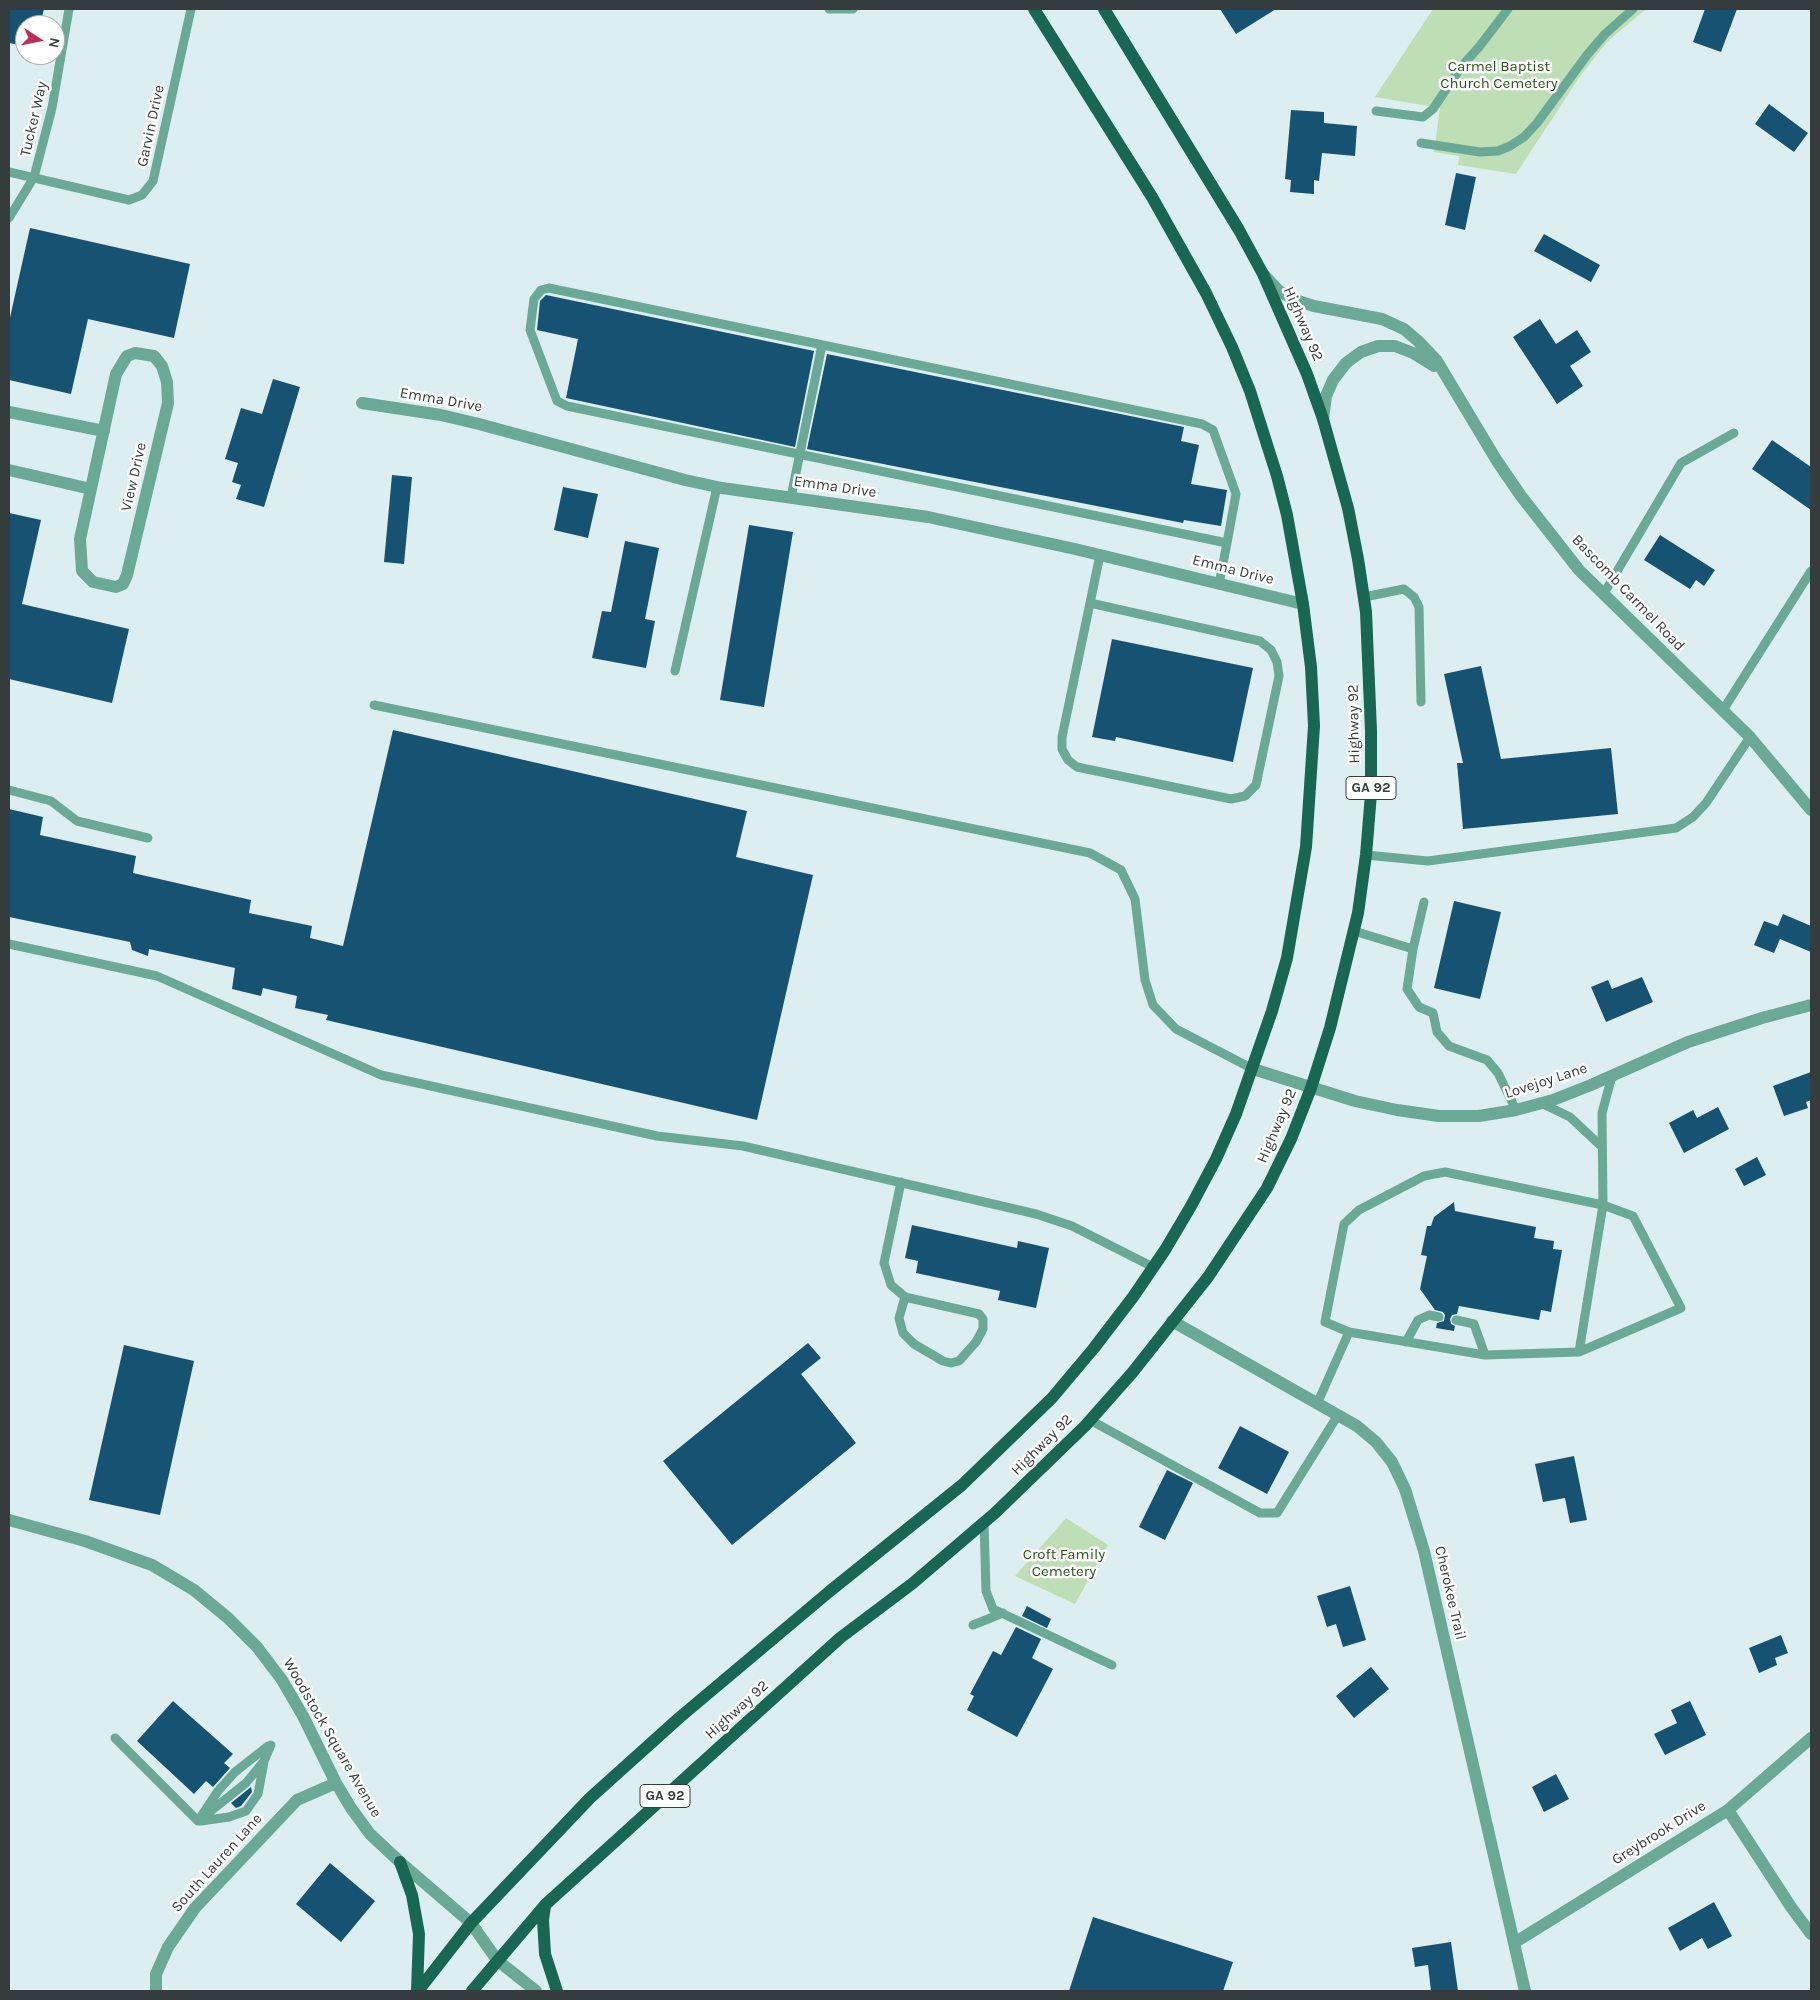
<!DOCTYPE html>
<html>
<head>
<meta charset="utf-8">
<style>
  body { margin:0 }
  #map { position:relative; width:1820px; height:2000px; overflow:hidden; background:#ddeef0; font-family:Karla,sans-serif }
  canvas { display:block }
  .frame { position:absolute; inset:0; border:10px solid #353c3d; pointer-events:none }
  .north { position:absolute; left:15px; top:15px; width:50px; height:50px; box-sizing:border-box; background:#fff; border:1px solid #aeb1b1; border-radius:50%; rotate:101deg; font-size:14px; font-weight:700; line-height:20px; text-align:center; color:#353c3d }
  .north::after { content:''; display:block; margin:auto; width:18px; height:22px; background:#bc2d57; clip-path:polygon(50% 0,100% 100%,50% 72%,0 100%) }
</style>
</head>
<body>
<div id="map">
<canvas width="1820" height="2000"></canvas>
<div class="frame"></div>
<div class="north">N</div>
</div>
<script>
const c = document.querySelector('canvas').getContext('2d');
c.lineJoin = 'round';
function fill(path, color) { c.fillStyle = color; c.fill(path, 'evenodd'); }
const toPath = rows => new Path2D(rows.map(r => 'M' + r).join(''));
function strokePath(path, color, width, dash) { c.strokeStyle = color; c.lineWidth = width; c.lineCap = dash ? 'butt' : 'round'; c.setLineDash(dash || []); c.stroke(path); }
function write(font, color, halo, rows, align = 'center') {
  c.font = font + ' Karla,sans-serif'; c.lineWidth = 5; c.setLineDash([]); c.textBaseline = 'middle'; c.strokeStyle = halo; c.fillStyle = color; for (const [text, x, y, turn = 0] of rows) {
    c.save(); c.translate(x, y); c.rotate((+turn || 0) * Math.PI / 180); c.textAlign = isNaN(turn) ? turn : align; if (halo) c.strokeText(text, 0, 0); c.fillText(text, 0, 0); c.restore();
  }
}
const green = toPath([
  [1433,9,1646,9,1607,42,1581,75,1516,174,1458,165,1459,156,1434,152,1440,108,1375,97],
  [1066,1518,1108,1545,1075,1604,1015,1576]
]);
const building = toPath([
  [9,9,44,9,40,25,25,25,25,46,9,43],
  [1220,9,1276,9,1236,34],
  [1705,9,1737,9,1721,52,1693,42],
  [1769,104,1808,133,1794,152,1755,124],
  [1291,110,1324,112,1324,123,1357,126,1355,156,1322,153,1319,181,1314,180,1314,194,1290,192,1291,180,1285,179],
  [1456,173,1476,177,1465,230,1445,225],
  [30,228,190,264,174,338,88,319,71,394,9,380,9,322],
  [1544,234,1600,265,1591,282,1534,251],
  [546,295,814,351,795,447,566,398,578,339,537,330,540,301],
  [1540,319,1556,344,1577,330,1591,352,1570,366,1583,386,1557,404,1513,337],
  [827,354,1184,427,1181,441,1199,445,1191,484,1227,490,1221,526,1184,520,1183,523,807,449],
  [273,379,300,387,264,507,236,499,241,485,232,482,238,463,225,459,241,408,262,414],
  [1772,440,1811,467,1811,510,1752,469],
  [392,475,412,477,404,564,384,562],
  [563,487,598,494,588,538,554,530],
  [9,513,41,520,22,604,129,629,112,703,9,679],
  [749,525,793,532,764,707,720,700],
  [1660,535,1715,570,1704,586,1696,580,1690,589,1644,560],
  [625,541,659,548,645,619,655,621,646,668,592,658,602,611,611,612],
  [1112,639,1253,668,1233,762,1116,737,1115,741,1092,737],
  [1481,666,1501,759,1611,748,1618,814,1463,829,1457,763,1463,763,1444,674],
  [393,730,747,811,736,857,813,875,757,1120,326,1020,328,1015,295,1008,297,996,263,988,261,996,232,989,235,968,149,949,148,956,132,950,130,942,9,917,9,809,43,817,40,835,136,856,133,873,251,900,249,913,312,926,310,938,343,946],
  [1454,901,1501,912,1480,999,1434,988],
  [1783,914,1811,926,1811,952,1780,939,1774,953,1754,945,1764,921,1778,926],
  [1642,977,1653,1002,1606,1022,1591,987,1608,980,1612,989],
  [1811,1072,1811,1100,1806,1102,1808,1108,1784,1116,1773,1086],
  [1718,1107,1729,1129,1684,1153,1669,1123,1693,1110,1697,1118],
  [1757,1157,1766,1175,1744,1186,1735,1169],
  [1454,1202,1455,1211,1536,1227,1534,1238,1554,1241,1553,1249,1562,1250,1551,1312,1541,1310,1539,1320,1459,1306,1457,1314,1452,1315,1450,1319,1451,1324,1455,1326,1454,1331,1436,1328,1437,1323,1444,1321,1445,1315,1443,1312,1435,1310,1420,1289,1427,1256,1421,1255,1427,1226,1431,1226,1434,1217],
  [912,1225,1017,1248,1018,1241,1049,1248,1036,1308,998,1300,1000,1291,916,1273,918,1261,905,1258],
  [808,1343,821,1358,801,1374,856,1443,732,1545,663,1461],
  [124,1345,194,1361,160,1515,89,1500],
  [1240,1426,1289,1452,1267,1494,1218,1468],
  [1574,1456,1587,1520,1570,1523,1565,1498,1543,1502,1535,1464],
  [1167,1470,1193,1483,1165,1540,1139,1527],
  [1350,1586,1366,1640,1343,1647,1336,1624,1327,1627,1317,1596],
  [1027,1606,1051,1619,1047,1628,1022,1616],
  [1016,1627,1041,1639,1032,1658,1053,1669,1017,1737,967,1710,974,1696,970,1694,993,1651,1001,1655],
  [1781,1635,1788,1653,1775,1658,1777,1665,1759,1673,1749,1648],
  [1371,1667,1389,1689,1354,1718,1336,1696],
  [173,1701,233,1754,224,1763,230,1768,213,1787,206,1781,194,1794,137,1741],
  [1690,1701,1706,1735,1665,1755,1654,1734,1677,1723,1671,1710],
  [1556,1774,1569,1799,1544,1812,1532,1787],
  [251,1787,252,1792,241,1806,236,1808,231,1803],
  [330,1863,375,1901,341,1942,296,1904],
  [1714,1902,1732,1936,1708,1949,1702,1938,1680,1951,1668,1928],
  [1093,1917,1233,1962,1223,1991,1069,1991],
  [1451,1942,1458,1991,1431,1991,1428,1965,1415,1967,1412,1948]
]);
const service = toPath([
  [829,9,853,9],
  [1376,111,1423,117,1433,109,1461,67,1479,47,1508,9],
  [1421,143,1480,152,1498,151,1510,146,1524,137,1537,123,1587,55,1605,34,1633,9],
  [9,172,129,200,142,195,153,181,191,9],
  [9,218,34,177,52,108,69,9],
  [791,497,822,345],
  [1219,584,1227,543,1236,494,1213,430,1202,424,549,288,541,290,534,299,530,330,557,401,567,406,1227,543],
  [1603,595,1681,463,1734,433],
  [1364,597,1404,589,1414,597,1419,607,1421,702],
  [1090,603,1260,641,1271,650,1277,662,1279,676,1256,785,1245,796,1231,799,1077,767,1068,760,1062,749,1062,737,1090,603,1100,555],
  [675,671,717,487],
  [374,705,1090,853,1121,870,1135,899,1145,980,1153,1005,1176,1029,1253,1069],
  [1723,710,1811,571],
  [9,790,51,801,77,821,148,838],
  [1366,855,1428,861,1676,828,1693,817,1706,803,1750,737],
  [1354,931,1413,949,1407,989,1419,1007,1433,1013,1437,1032,1449,1046,1487,1060,1498,1073,1516,1110],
  [9,944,157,976,381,1075,657,1136,743,1146,1036,1214,1072,1226,1153,1267],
  [1413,949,1424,902],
  [1541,1103,1570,1117,1602,1147],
  [901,1182,884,1263,891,1285,905,1297,979,1314,983,1319,983,1329,976,1342,959,1361,951,1363,943,1361,914,1344,903,1333,899,1318,905,1297],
  [1456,1320,1474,1324,1485,1355],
  [1349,1332,1325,1322,1344,1224,1359,1210,1424,1176,1445,1172,1603,1205,1579,1352],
  [1406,1342,1418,1320,1429,1315,1439,1317],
  [1317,1404,1349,1332,1485,1355,1579,1352,1681,1308,1633,1216,1603,1205,1602,1113,1612,1076],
  [1090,1420,1260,1513,1277,1513,1338,1415],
  [984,1522,986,1591,993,1609,1112,1665],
  [973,1625,1003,1613],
  [115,1738,198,1821,218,1791,235,1772,268,1746],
  [202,1818,246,1783,264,1761,271,1745],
  [201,1821,229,1817,246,1811,258,1794,264,1762]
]);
const minor = toPath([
  [1265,276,1279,291,1295,300,1314,306,1382,319,1404,329,1418,341,1437,361,1497,461,1521,496,1579,570,1750,737,1811,810],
  [135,353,154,356,162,366,167,382,168,403,127,575,123,584,116,587,93,582,82,571,80,539,116,374,127,356,135,353],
  [362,403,441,415,479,424,685,480,722,488,928,517,1075,549,1303,604],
  [9,412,104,431],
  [1323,419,1326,396,1333,380,1346,363,1361,352,1378,346,1395,346,1413,353,1434,366],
  [9,470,91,489],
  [1253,1069,1355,1101,1397,1110,1439,1116,1479,1116,1516,1110,1553,1100,1591,1085,1688,1042,1762,1018,1811,1005],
  [1172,1321,1357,1426,1376,1442,1392,1462,1405,1489,1424,1551,1525,1991],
  [9,1520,85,1541,152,1565,194,1590,228,1618,257,1647,282,1680,303,1716,336,1783,351,1808,370,1834,400,1862,471,1923,497,1960,536,1991],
  [1728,1810,1791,1907,1811,1934],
  [1514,1943,1728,1810,1811,1738],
  [156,1991,156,1974,168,1947,195,1908,297,1800,336,1783]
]);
const primary = toPath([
  [400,1862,412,1895,419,1934,417,1991],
  [545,1906,543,1920,545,1954,557,1991],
  [418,1991,471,1923,590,1798,679,1718,830,1591,962,1485,1052,1398,1094,1348,1133,1297,1165,1250,1191,1206,1216,1159,1236,1114,1272,1011,1287,958,1306,847,1314,726,1311,667,1303,604,1287,515,1277,476,1250,391,1232,347,1206,293,1152,197,1034,9],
  [472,1991,546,1904,840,1638,913,1583,995,1513,1085,1426,1132,1373,1208,1277,1267,1188,1291,1139,1311,1088,1330,1028,1358,913,1366,855,1371,794,1371,731,1366,612,1358,559,1348,508,1323,419,1307,374,1263,274,1239,230,1104,9]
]);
const shields = [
  [1371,788,50],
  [665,1796,50]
];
const shieldNames = [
  ["GA 92",1371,788],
  ["GA 92",665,1796]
];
const parkNames = [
  ["Carmel Baptist",1499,67],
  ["Church Cemetery",1499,84],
  ["Croft Family",1064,1555],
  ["Cemetery",1064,1572]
];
const streetNames = [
  ["Tucker Way",34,119,-77],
  ["Garvin Drive",151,126,-78],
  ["Highway 92",1303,324,67],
  ["Emma Drive",441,400,10],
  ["View Drive",134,477,-77],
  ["Emma Drive",835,487,8],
  ["Emma Drive",1233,570,14],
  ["Bascomb Carmel Road",1628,593,46],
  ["Highway 92",1354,724,-91],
  ["Lovejoy Lane",1546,1081,-18],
  ["Highway 92",1277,1126,-67],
  ["Highway 92",1042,1445,-45],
  ["Cherokee Trail",1450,1593,77],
  ["Highway 92",737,1710,-42],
  ["Woodstock Square Avenue",332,1738,60],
  ["Greybrook Drive",1659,1833,-32],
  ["South Lauren Lane",217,1863,-48]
];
fill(green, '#bedeb5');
fill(building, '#165272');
strokePath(service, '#6aa995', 9);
strokePath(minor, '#6aa995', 12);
strokePath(primary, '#176753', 12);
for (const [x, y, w] of shields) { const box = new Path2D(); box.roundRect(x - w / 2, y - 11.5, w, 23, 4); c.fillStyle = '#fff'; c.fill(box); strokePath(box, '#353c3d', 1); }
write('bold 14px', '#353c3d', null, shieldNames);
write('15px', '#275518', '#fff', parkNames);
write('15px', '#353c3d', '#fff', streetNames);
</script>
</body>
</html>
